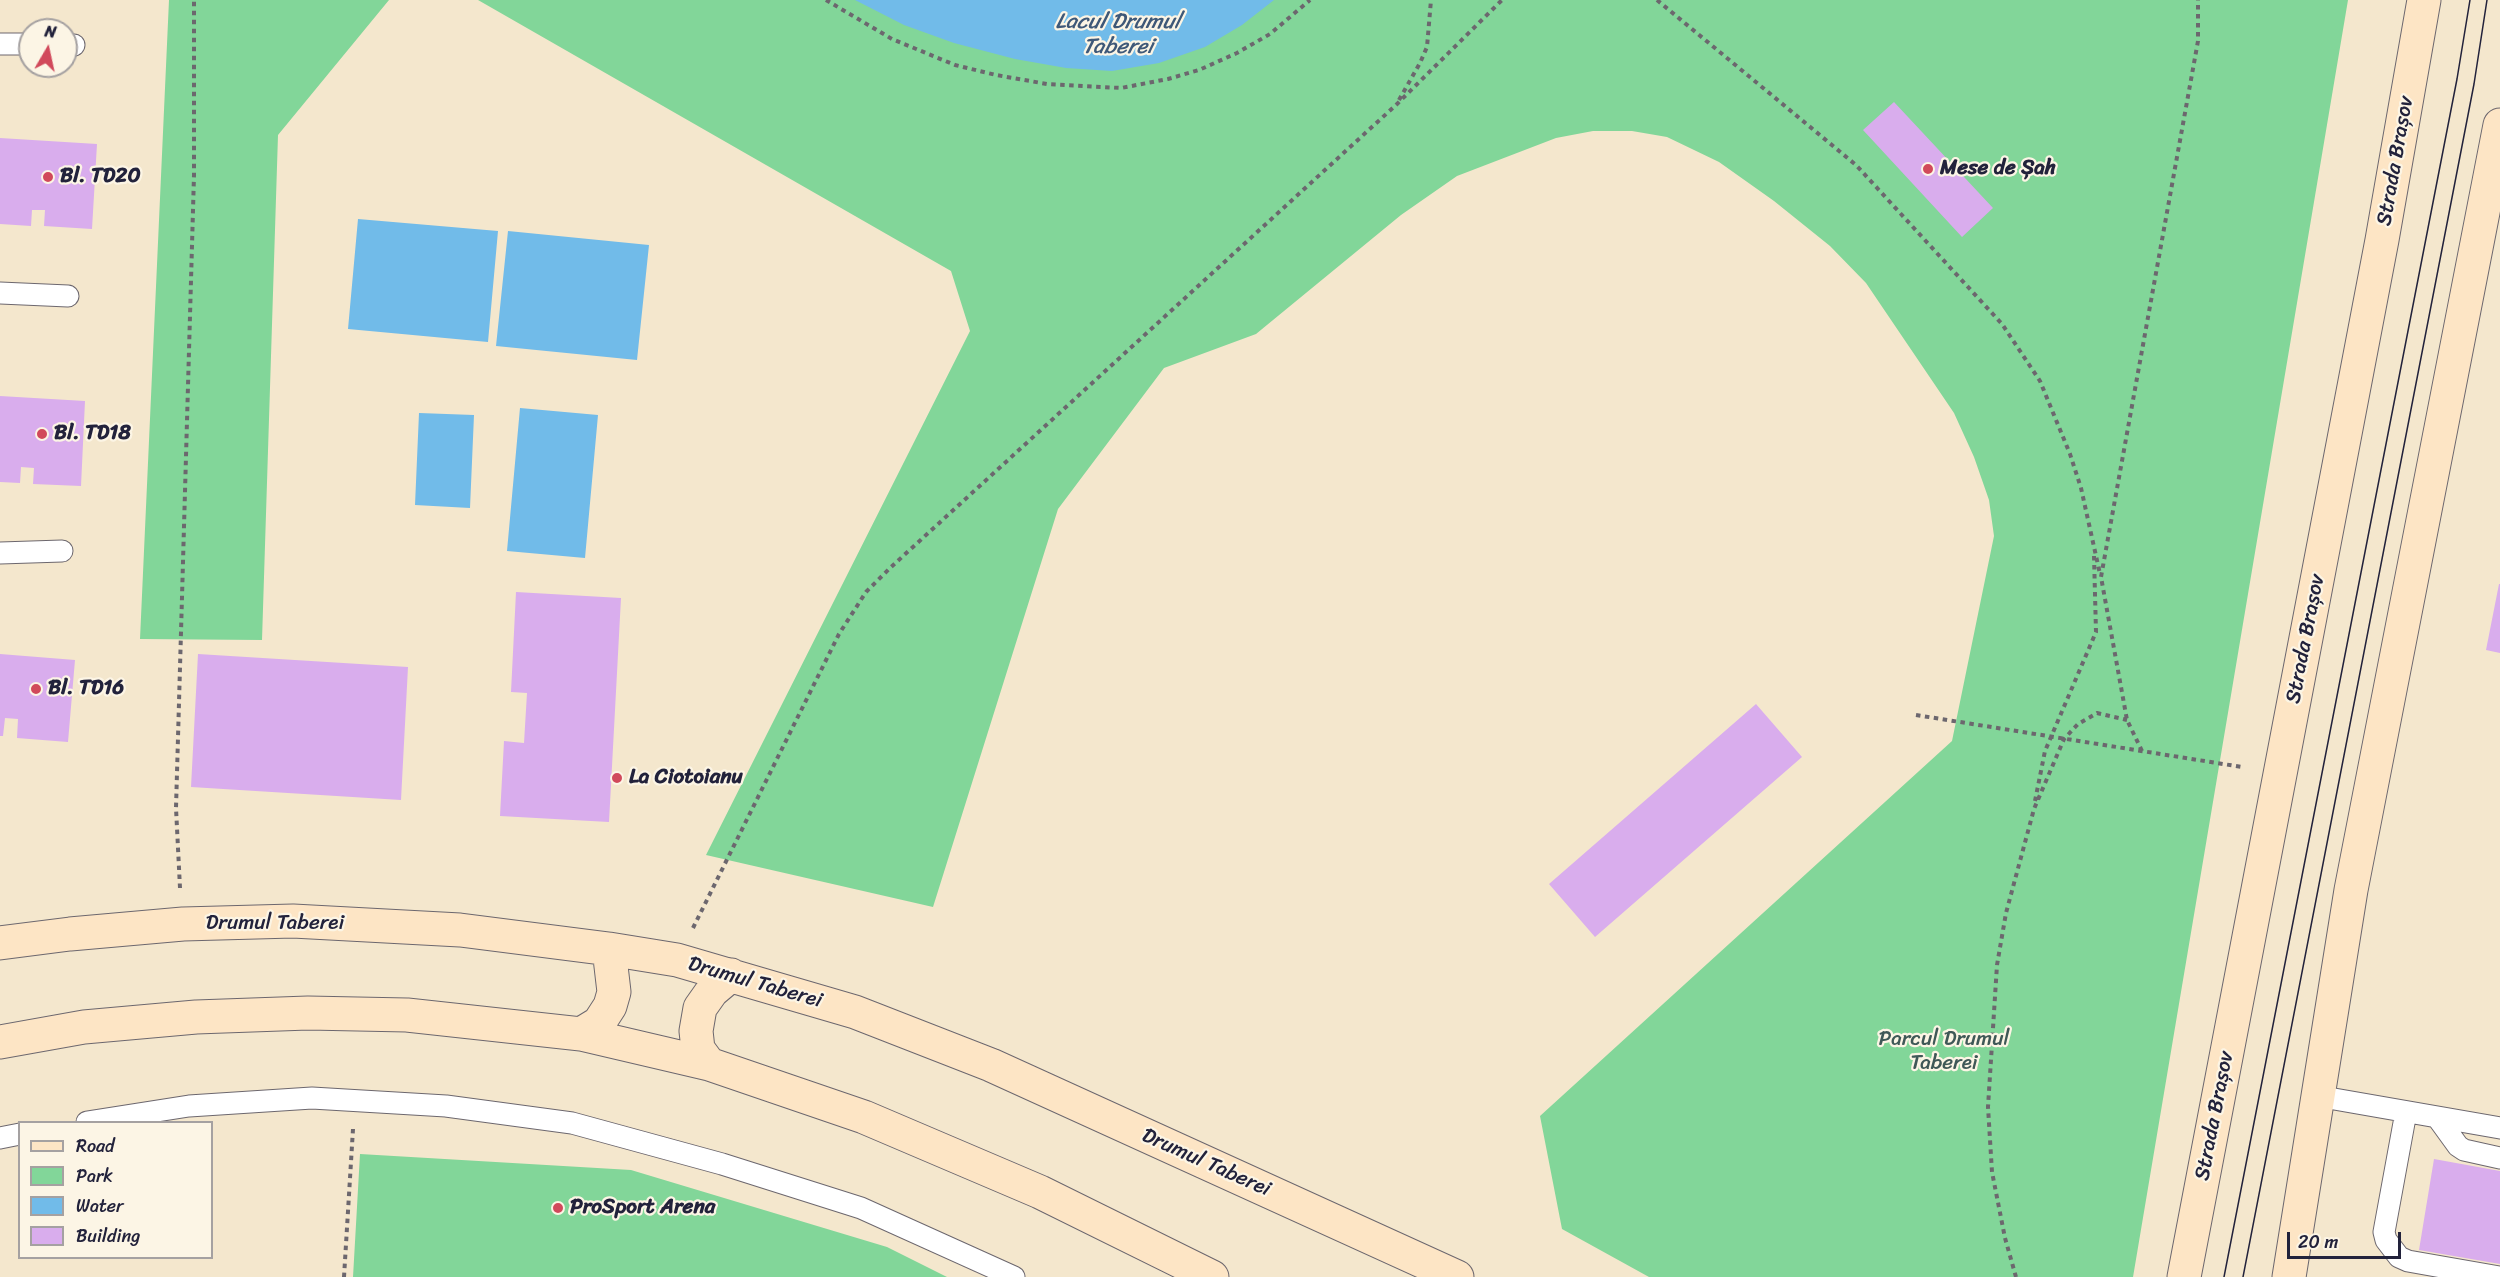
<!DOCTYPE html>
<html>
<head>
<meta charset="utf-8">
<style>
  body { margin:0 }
  #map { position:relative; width:2500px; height:1277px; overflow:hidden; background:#f4e7cd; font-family:Sriracha,sans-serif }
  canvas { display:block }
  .legend { position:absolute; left:18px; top:1121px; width:195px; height:138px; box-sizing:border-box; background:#fcf5e5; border:2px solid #a5a1a1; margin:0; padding:8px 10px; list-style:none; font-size:18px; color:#22223b }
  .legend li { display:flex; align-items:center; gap:12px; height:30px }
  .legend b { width:30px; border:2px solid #a5a1a1 }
  .north { position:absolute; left:18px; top:18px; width:60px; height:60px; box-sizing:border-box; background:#fcf5e5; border:2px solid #a5a1a1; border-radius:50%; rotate:9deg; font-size:16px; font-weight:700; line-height:24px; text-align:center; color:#22223b }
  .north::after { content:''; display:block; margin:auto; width:21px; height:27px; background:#d1495b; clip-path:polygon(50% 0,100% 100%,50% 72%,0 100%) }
  .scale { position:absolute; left:2287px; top:1232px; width:114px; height:27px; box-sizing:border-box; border:3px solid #22223b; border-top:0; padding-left:8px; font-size:18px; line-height:21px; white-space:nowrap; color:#22223b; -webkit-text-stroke:4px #fcf5e5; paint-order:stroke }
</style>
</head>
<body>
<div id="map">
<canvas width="2500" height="1277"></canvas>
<ul class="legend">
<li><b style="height:8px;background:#fde5c5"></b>Road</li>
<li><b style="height:16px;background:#82d699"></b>Park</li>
<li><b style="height:16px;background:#71bbe9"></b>Water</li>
<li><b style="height:16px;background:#d9aded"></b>Building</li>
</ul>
<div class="north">N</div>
<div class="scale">20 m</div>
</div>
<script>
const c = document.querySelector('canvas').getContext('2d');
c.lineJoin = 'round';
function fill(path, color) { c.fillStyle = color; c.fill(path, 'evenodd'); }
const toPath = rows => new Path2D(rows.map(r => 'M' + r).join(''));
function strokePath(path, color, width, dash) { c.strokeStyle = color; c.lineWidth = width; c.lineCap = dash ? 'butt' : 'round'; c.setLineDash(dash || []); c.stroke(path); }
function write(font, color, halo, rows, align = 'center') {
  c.font = font + ' Sriracha,sans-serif'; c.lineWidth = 4.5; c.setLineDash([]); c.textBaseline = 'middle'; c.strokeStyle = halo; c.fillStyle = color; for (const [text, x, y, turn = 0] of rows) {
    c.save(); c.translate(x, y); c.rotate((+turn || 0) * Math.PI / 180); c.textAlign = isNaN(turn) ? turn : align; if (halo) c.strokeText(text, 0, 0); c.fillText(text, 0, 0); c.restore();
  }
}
const green = toPath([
  [169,0,389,0,278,135,262,640,140,639],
  [478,0,2348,0,2133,1277,1649,1277,1562,1229,1540,1116,1952,741,1994,536,1989,500,1974,457,1954,413,1866,283,1830,246,1774,201,1719,162,1667,137,1632,131,1593,131,1556,138,1457,176,1401,215,1256,334,1164,368,1058,509,933,907,706,855,970,331,951,271],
  [360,1154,631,1170,887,1247,947,1277,353,1277]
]);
const water = toPath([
  [855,0,1274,0,1242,25,1205,47,1159,63,1112,71,1066,68,1015,59,954,43,904,25],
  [358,219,498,231,488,342,348,329],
  [508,231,649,245,637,360,496,346],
  [520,408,598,415,585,558,507,551],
  [419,413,474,415,470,508,415,505]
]);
const building = toPath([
  [1894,102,1993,208,1962,237,1863,130],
  [0,138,97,144,92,229,44,226,45,210,32,210,31,226,0,224],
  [0,396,85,401,81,486,33,484,34,468,21,467,20,483,0,482],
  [2499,584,2500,584,2500,653,2486,650],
  [516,592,621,598,609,822,500,816,504,741,524,743,527,693,511,692],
  [0,654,75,660,68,742,17,738,18,719,5,718,3,736,0,736],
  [198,654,408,667,401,800,191,787],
  [1756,704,1802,757,1595,937,1549,884],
  [2434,1159,2500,1171,2500,1264,2419,1250]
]);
const path = toPath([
  [826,0,892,39,955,65,996,75,1047,84,1121,88,1168,79,1199,70,1237,53,1270,34,1310,0],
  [1657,0,1856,165,2002,324,2040,381,2070,454,2081,488,2100,574],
  [1399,100,1420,63,1427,47,1431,0],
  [1916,715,2242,767],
  [2142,751,2127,720,2101,577,2198,41,2198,0],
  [2035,801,2045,751,2096,632,2094,556],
  [180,888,176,808,194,175,194,0],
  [693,928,839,634,866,592,890,568,1396,105,1502,0],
  [344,1277,353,1129],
  [2016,1277,2005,1238,1992,1172,1988,1107,1997,965,2006,913,2034,809,2064,739,2078,724,2097,713,2127,720]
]);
const lane = toPath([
  [0,44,30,44],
  [66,45,74,45],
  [0,293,68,296],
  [0,553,62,551],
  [2317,1096,2500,1128],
  [2406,1112,2384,1232,2386,1240,2399,1257,2408,1261,2499,1277],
  [2437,1117,2458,1146,2464,1150,2500,1158],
  [87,1122,189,1106,312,1098,446,1106,572,1123,722,1164,861,1208,1014,1277],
  [0,1138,20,1134]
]);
const secondary = toPath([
  [0,943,70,934,183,924,293,921,460,930,609,949,677,960,855,1012,991,1065,1457,1277],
  [581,1034,599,1023,610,1006,614,992,609,949],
  [0,1042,84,1027,196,1017,308,1013,407,1015,581,1034,709,1064,864,1117,1040,1192,1212,1277],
  [709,1064,698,1049,696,1031,700,1008,712,991,731,975],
  [2184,1277,2382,240,2424,0],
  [2289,1277,2351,890,2500,125]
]);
const tram = toPath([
  [2224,1277,2457,79,2470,0],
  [2243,1277,2474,84,2487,0]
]);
const markers = [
  [1928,169,6,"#d1495b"],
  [48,177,6,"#d1495b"],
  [42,434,6,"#d1495b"],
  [36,689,6,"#d1495b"],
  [617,778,6,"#d1495b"],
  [558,1208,6,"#d1495b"]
];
const streetNames = [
  ["Strada Brașov",2396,161,-80],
  ["Strada Brașov",2306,639,-79],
  ["Drumul Taberei",275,924],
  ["Drumul Taberei",755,983,16],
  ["Strada Brașov",2215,1116,-79],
  ["Drumul Taberei",1206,1163,24]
];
const poiNames = [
  ["Mese de Șah",1940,169],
  ["Bl. TD20",60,177],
  ["Bl. TD18",54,434],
  ["Bl. TD16",48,689],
  ["La Ciotoianu",629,778],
  ["ProSport Arena",570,1208]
];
const parkNames = [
  ["Parcul Drumul",1944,1040],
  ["Taberei",1944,1064]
];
const waterNames = [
  ["Lacul Drumul",1118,22],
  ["Taberei",1118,47]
];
fill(green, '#82d699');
fill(water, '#71bbe9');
fill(building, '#d9aded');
strokePath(lane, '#6c676e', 23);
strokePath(secondary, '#6c676e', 35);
strokePath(path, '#6c676e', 4, [4.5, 4.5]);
strokePath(lane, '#fff', 21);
strokePath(secondary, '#fde5c5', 33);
strokePath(tram, '#22223b', 1.5);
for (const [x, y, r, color] of markers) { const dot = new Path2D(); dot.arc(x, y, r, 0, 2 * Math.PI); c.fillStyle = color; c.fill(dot); strokePath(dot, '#fcf5e5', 2); }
write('21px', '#22223b', '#fcf5e5', streetNames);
write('bold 21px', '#22223b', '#fcf5e5', poiNames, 'left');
write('21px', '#3f5857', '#fcf5e5', parkNames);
write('italic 22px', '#3e5878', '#fcf5e5', waterNames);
</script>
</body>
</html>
